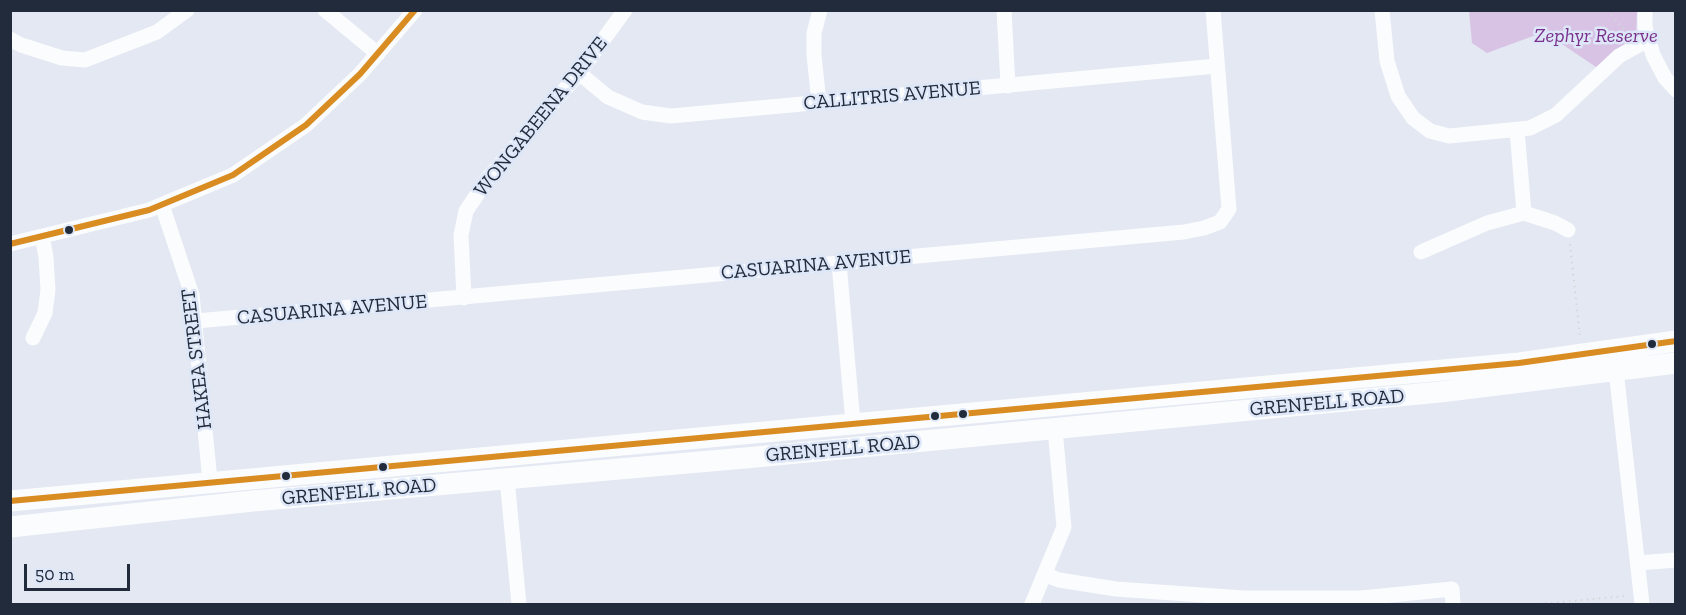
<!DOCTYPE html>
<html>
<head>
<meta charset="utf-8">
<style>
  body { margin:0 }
  #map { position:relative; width:1686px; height:615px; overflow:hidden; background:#e3e8f2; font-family:"Zilla Slab",serif }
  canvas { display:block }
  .frame { position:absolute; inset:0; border:12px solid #212b3b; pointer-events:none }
  .scale { position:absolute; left:24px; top:564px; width:106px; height:27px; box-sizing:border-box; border:3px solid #212b3b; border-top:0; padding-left:8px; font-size:18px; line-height:21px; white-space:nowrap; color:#212b3b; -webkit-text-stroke:4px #dde7f8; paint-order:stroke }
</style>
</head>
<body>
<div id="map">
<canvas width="1686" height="615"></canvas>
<div class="frame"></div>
<div class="scale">50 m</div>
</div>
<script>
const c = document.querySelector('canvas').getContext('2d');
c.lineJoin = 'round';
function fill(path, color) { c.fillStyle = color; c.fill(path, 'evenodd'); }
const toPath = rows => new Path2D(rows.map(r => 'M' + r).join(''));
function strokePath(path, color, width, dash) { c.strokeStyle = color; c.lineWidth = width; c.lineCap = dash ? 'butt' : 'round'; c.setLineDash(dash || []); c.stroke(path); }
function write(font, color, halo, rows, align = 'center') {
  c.font = font + ' "Zilla Slab",serif'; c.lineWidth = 5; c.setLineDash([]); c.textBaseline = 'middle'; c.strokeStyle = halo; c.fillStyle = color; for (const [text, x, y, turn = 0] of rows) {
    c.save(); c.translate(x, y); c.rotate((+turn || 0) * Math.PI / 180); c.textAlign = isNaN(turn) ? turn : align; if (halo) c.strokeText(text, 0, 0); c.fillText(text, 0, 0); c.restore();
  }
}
const green = toPath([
  [1469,11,1637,11,1636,41,1599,69,1544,32,1487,53,1472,43]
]);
const path = toPath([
  [1607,10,1629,35],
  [1570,244,1580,337],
  [1539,604,1626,596]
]);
const street = toPath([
  [325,10,378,54],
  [1004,10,1008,86],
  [1382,10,1387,61,1398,96,1413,118,1430,131,1449,136,1530,128,1556,115,1619,56,1648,40],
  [1645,10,1645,27,1653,55,1665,78,1676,90],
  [10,39,21,45,62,58,85,60,157,32,187,10],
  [579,73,608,97,642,112,671,116,1217,66],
  [819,103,814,55,814,33,820,10],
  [1517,130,1524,213],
  [162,205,192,295,210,481],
  [10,244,149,210,233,175,306,125,360,74,415,10],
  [1421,252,1487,223,1524,213,1555,223,1568,230],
  [839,263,853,423],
  [464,298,461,235,466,211,488,178,579,73,625,10],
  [196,321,1184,232,1204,228,1220,222,1229,209,1213,10],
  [33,338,45,313,48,290,46,257,42,236],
  [1616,370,1642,604],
  [507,479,519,604],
  [1638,563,1676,560],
  [1046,575,1059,580,1116,589,1244,598,1361,598,1452,589,1453,604],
  [1032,604,1064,527,1055,429]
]);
const secondary = toPath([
  [10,501,1519,363,1676,341],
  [10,527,253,501,745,458,1440,392,1676,363]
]);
const bus1 = toPath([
  [10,244,149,210,233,175,306,125,360,74,415,10],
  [10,501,1519,363,1676,341]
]);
const markers = [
  [69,230,5,"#212b3b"],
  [1652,344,5,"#212b3b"],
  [963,414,5,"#212b3b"],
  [935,416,5,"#212b3b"],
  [383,467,5,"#212b3b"],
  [286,476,5,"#212b3b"]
];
const parkNames = [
  ["Zephyr Reserve",1596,36]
];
const streetNames = [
  ["CALLITRIS AVENUE",892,96,-5],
  ["WONGABEENA DRIVE",541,117,-51],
  ["CASUARINA AVENUE",816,265,-5],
  ["CASUARINA AVENUE",332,310,-5],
  ["HAKEA STREET",197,359,-97],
  ["GRENFELL ROAD",1327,403,-5],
  ["GRENFELL ROAD",843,449,-5],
  ["GRENFELL ROAD",359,492,-5]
];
fill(green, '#d8c3e4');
strokePath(path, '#d5d6d9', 2, [1.5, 4.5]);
strokePath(street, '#fbfcfd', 15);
strokePath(secondary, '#fbfcfd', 21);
strokePath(bus1, '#d98c22', 6);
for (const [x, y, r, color] of markers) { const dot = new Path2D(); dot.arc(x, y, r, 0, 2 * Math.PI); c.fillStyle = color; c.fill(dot); strokePath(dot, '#dde7f8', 2); }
write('italic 20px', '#7a308b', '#dde7f8', parkNames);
write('20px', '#212b3b', '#dde7f8', streetNames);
</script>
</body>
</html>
